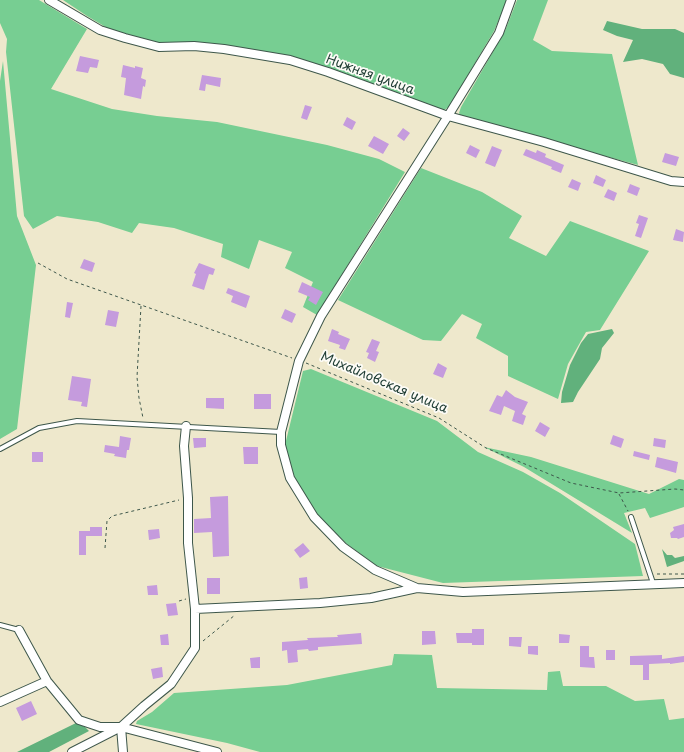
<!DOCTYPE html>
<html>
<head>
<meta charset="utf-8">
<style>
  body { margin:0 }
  canvas { display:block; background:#eee8cc }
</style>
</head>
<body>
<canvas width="684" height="752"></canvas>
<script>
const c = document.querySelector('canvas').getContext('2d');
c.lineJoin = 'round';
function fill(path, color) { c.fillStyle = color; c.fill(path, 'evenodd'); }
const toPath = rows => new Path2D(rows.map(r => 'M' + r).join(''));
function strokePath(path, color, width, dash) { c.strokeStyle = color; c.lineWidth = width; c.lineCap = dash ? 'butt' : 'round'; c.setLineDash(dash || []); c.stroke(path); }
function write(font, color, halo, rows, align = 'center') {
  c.font = font + ' "Playpen Sans",sans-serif'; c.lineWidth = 3.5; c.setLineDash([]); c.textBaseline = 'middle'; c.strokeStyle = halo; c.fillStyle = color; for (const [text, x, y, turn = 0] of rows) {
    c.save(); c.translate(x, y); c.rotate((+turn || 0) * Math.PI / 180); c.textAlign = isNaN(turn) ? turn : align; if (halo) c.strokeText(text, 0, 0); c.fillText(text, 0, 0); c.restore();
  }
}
const green = toPath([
  [0,0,39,0,87,29,51,89,112,109,157,116,217,122,327,145,379,159,405,172,317,315,303,307,313,282,285,268,292,252,259,240,249,269,221,257,223,244,174,228,139,223,132,233,98,222,57,216,33,229,24,216,6,52,7,39,0,23],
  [63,0,507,0,494,31,449,107,444,110,437,109,327,69,188,43,156,42,109,29,87,16],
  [517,0,548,0,533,40,552,51,612,54,638,165,461,117,459,113,461,107,505,31],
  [3,61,17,216,36,265,17,429,0,439,0,81],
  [421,168,482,192,522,216,509,238,546,256,570,221,649,251,600,330,586,332,568,364,558,399,508,376,508,356,476,338,482,324,462,314,441,341,423,340,338,300],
  [311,369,437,421,478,452,523,472,560,493,635,544,643,576,443,583,377,566,347,544,316,514,294,477,285,445,303,371],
  [484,447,531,457,649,494,679,479,684,480,684,507,650,518,645,508,624,513,632,533,524,467],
  [394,654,432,655,437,688,547,690,548,672,560,671,563,686,606,686,635,701,664,699,669,720,684,718,684,752,260,752,227,743,136,724,137,721,152,712,174,693,287,685,392,665]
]);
const forest = toPath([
  [607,21,642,29,675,29,684,33,684,78,670,74,663,64,642,59,623,62,633,40,617,36,603,30],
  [612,329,614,333,602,348,600,359,578,392,573,402,561,403,562,392,570,365,581,343,588,334],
  [662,549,667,555,672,555,675,558,684,556,684,561,667,567],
  [76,723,85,727,89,731,49,752,17,752]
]);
const building = toPath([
  [80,56,99,60,97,68,90,67,88,73,76,71],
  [123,65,135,68,135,66,143,68,141,78,146,80,145,87,143,86,141,99,124,95,126,78,121,77],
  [202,75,221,78,220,87,206,84,205,91,199,90],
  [305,105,312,107,307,120,301,118],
  [347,117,356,122,352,130,343,125],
  [403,128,410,133,404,141,397,136],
  [374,136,389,144,383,154,368,146],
  [470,145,480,150,476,158,466,153],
  [492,146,502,150,495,167,485,163],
  [526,149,536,153,537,150,546,154,545,157,564,165,561,173,551,169,552,167,523,155],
  [665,153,679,157,676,166,662,162],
  [596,175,606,180,603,187,593,183],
  [572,179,581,183,578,191,568,187],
  [630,184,640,188,637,196,627,192],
  [608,189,617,193,614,201,604,197],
  [639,215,648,218,641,238,635,236,639,224,636,223],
  [676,229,684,232,683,242,673,240],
  [84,259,95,263,92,272,80,268],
  [199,263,215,269,213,275,209,274,204,290,192,286,196,274,194,273],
  [302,282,323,292,316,305,308,300,310,297,298,292],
  [228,288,250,296,246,308,231,302,233,296,226,293],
  [67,302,73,303,70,318,65,317],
  [285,309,296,314,292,323,281,318],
  [108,310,119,312,116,327,105,325],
  [332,329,339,332,338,334,350,339,345,350,339,348,340,345,328,341],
  [372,339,380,342,376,351,379,352,375,362,367,358,369,353,366,352],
  [438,363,447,368,443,378,433,374],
  [72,376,91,379,87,407,81,406,82,402,68,400],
  [506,390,515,397,528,402,522,414,526,416,523,425,512,421,515,411,504,406,501,415,489,411,497,395,502,397],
  [254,394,271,394,271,409,254,409],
  [206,398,224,398,224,409,206,408],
  [540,422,550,428,545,437,535,431],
  [613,435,624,439,621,448,610,444],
  [120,436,131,438,129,450,127,450,126,458,114,456,115,454,104,452,105,445,119,447],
  [193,438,206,438,206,447,194,448],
  [654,438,666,440,665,448,653,446],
  [243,447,258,447,258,464,244,464],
  [634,451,650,455,649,460,633,456],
  [32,452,43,452,43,462,32,462],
  [657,457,678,462,676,473,655,467],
  [228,496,229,556,213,557,212,532,194,533,194,519,211,518,210,497],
  [684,524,684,537,678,539,677,538,671,538,670,533,674,530,673,527],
  [90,527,102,527,102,536,86,536,86,555,79,555,79,531,90,531],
  [159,529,160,538,149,540,148,530],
  [303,543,310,551,300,558,294,550],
  [307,577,308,588,300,589,299,578],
  [207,578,220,578,220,594,207,594],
  [157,585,158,595,148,595,147,586],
  [176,603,178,615,168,616,166,604],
  [472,629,484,629,484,645,472,645,472,643,457,643,456,633,472,633],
  [422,631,435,631,436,644,422,645],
  [361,633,362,644,318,647,318,650,309,651,308,649,297,650,298,662,288,663,287,650,282,651,282,642,308,640,307,638,338,637,337,635],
  [168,634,169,645,161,645,160,635],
  [559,634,570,635,569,643,559,643],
  [509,637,522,637,521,647,509,646],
  [528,646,538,646,538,655,528,654],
  [580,646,589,646,589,657,594,657,595,668,580,667],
  [606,650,615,650,615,660,606,660],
  [662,655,662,659,684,656,684,662,670,664,670,663,649,664,649,680,643,680,643,665,630,665,630,656],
  [260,657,260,668,251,668,250,658],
  [162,667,163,677,153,679,151,669],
  [31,701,37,714,22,721,16,708]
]);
const path = toPath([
  [38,263,67,279,292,358],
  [141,306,137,377,139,398,143,418],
  [306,363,439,418,486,448,571,483,619,493,675,489,684,490],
  [619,494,628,511],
  [105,548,107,521,112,516,179,500],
  [657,574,684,574],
  [179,601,186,599],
  [203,641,235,615]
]);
const service = toPath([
  [0,449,39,428,77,421,281,432],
  [631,517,653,583],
  [0,625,19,630]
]);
const minor = toPath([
  [49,0,100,30,125,38,159,47,194,46,224,49,290,60,328,72,448,116,544,142,671,181,684,182],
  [511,0,499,33,448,116,321,316,299,361,281,432,281,445,290,478,314,517,343,547,375,570,417,588,463,592,684,583],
  [195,609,320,603,371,598,417,588],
  [19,630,47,681,79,720,100,727,121,727,217,752],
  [0,702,47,681],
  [121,727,123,752],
  [72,752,121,727,144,706,171,684,195,648,195,609,188,543,188,498,184,446,186,426]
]);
const streetNames = [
  ["Нижняя улица",370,75,20],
  ["Михайловская улица",384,383,23]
];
fill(green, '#77ce92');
fill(forest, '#61b17c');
fill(building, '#c59bdd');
strokePath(service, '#3e574b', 6);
strokePath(minor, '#3e574b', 10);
strokePath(path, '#3e574b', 1, [3, 3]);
strokePath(service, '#fff', 4);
strokePath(minor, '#fff', 8);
write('13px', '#1f3d34', '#fdfcf7', streetNames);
</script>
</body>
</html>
